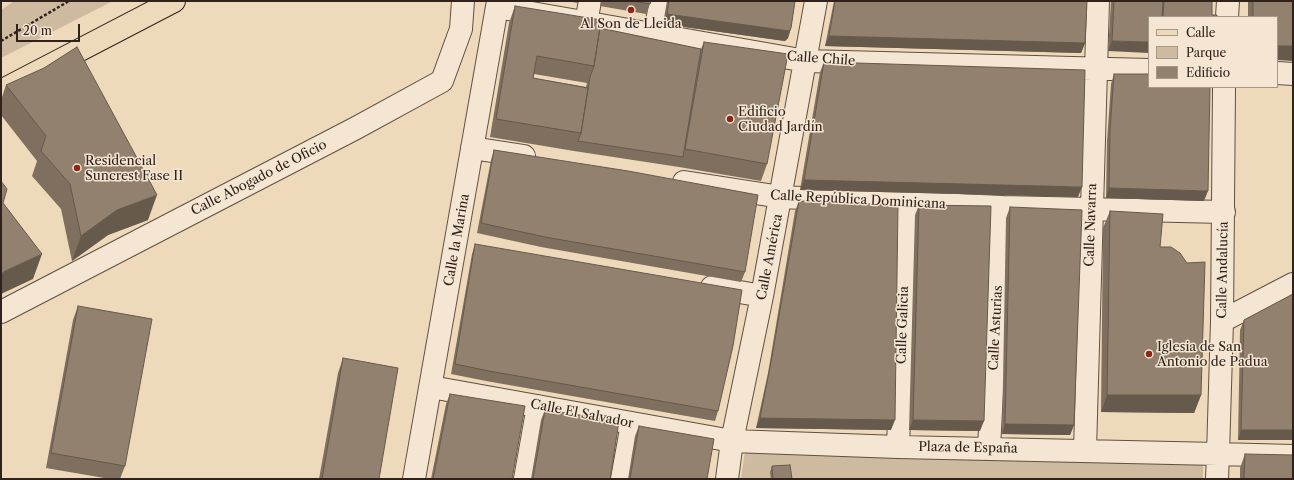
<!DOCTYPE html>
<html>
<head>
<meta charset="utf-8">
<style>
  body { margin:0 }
  #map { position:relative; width:1294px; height:480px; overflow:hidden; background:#eed9ba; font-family:"Libre Caslon Text",serif }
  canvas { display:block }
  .frame { position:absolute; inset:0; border:2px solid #2f221c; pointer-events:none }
  .legend { position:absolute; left:1148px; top:16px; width:130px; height:72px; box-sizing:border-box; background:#f4e6d2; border:1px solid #a59889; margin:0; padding:5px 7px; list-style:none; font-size:12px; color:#2f221c }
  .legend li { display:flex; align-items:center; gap:8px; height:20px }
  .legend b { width:20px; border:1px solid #a59889 }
  .scale { position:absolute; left:16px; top:24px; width:64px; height:18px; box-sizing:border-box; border:2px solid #2f221c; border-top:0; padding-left:5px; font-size:12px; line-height:14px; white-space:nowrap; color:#2f221c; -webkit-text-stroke:3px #f4e6d2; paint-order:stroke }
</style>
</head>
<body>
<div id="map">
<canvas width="1294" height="480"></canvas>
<div class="frame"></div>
<ul class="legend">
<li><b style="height:5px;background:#eed9ba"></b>Calle</li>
<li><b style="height:11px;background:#ceba9f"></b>Parque</li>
<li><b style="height:11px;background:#92816e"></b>Edificio</li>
</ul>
<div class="scale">20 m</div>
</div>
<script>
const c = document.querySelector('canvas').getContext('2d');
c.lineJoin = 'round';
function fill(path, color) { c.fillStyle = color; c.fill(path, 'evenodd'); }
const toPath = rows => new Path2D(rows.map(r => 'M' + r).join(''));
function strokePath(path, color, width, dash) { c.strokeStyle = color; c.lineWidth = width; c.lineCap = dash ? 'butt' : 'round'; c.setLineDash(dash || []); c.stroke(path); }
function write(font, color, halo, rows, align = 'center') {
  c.font = font + ' "Libre Caslon Text",serif'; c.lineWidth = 3; c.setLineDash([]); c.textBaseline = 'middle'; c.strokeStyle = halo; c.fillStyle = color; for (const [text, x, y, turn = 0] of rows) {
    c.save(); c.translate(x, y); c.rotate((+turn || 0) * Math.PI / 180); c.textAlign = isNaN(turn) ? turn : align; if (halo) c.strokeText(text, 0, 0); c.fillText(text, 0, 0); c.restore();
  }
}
const green = toPath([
  [14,1,113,1,1,58,1,10],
  [745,451,1203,459,1203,479,741,479]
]);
const path = toPath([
  [1,41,69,1]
]);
const minor = toPath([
  [497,7,806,61,1149,70],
  [1227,17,1228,1],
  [586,23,590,1],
  [654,36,661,1],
  [1277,73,1293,74],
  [1224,87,1222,321,1218,454,1293,456],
  [472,148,524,156],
  [684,182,781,197,1002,207,1224,212],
  [712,287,762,296],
  [1,312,356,128,442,81,461,29,463,1],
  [1222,321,1293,284],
  [431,387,732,441,898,447,1218,454,1217,479],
  [898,447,907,202],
  [989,448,1002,207],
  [1085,450,1098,1],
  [414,479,498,1],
  [525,479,538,406],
  [622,479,632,424],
  [727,479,732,441,762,296,816,1]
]);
const major = toPath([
  [1,91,174,1]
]);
const wall = toPath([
  [566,1,579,1,578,3],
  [601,1,651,1,646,14,600,6],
  [667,1,795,1,791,28,788,38,785,41,663,24],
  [834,1,1087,1,1085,43,1081,53,825,46],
  [1111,1,1212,1,1212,15,1217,17,1149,17,1108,51],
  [1248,1,1293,1,1277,17,1248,17],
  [515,6,600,28,701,49,704,42,767,164,761,181,679,167,574,151,490,137,509,23],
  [534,74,587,83,586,87,533,78],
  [824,62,1078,197,800,190,820,72],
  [1114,74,1204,201,1106,198,1107,141,1111,84],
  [6,85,148,220,108,235,72,261,61,209,32,176,37,161,1,115,1,100],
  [494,150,745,272,741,282,541,247,477,233,491,160],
  [799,201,891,430,756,428,768,373,795,211],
  [919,205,980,431,909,430,915,215],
  [1010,207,1074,425,1070,435,1002,434,1006,218],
  [1110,211,1160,247,1201,395,1194,413,1101,412,1103,228],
  [475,244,718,411,715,421,486,381,451,374,472,254],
  [1293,294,1293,440,1238,440,1240,330,1244,320],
  [78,306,125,466,120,479,110,479,46,468,73,320],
  [343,358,379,479,319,479,338,373],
  [450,394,512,479,431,479,446,404],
  [545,410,610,479,531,479,541,420],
  [639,426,707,479,628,479,635,436],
  [1245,454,1293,479,1240,479,1240,468],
  [772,466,792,479,771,479,770,472]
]);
const shadedWall = toPath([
  [667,14,791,28,788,38,785,41,663,24],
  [829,36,1085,43,1081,53,825,46],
  [1112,41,1149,42,1149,53,1108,51],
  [1277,46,1293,46,1293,61,1277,60],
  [804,180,1082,187,1078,197,800,190],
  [1109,188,1208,191,1204,201,1106,198],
  [157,195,148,220,108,235,72,261,81,236,117,210],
  [42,254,33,279,1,294,1,274,5,271],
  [1107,395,1201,395,1194,413,1101,412],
  [760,418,895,420,891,430,756,428],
  [913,420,984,421,980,431,909,430],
  [1005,424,1074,425,1070,435,1002,434],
  [1241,430,1293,430,1293,440,1238,440]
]);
const building = toPath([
  [632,1,651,1,650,4,632,1],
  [669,1,795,1,791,28,789,31,667,14,669,1],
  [835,1,1087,1,1085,43,829,36,835,1],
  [1114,1,1163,1,1162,17,1149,17,1149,42,1112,41,1114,1],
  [1164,1,1212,1,1212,15,1217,15,1217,17,1163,17,1164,1],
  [1253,1,1293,1,1293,46,1277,46,1277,17,1253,17,1253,1],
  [515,6,601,20,594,66,537,56,533,78,588,88,581,133,496,119,515,6],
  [600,28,701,49,683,157,578,141,581,133,590,77,594,66,600,28],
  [704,42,788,54,767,164,685,149,704,42],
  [77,47,157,195,117,210,81,236,70,184,41,151,46,136,6,85,44,68,77,47],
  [824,62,1085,70,1082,187,804,180,824,62],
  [1114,74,1149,74,1149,87,1210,87,1208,191,1109,188,1110,130,1114,74],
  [494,150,628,171,758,195,745,272,545,237,481,223,494,150],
  [1,181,7,189,3,203,42,254,5,271,1,274,1,181],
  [799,201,898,205,895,420,760,418,771,362,799,201],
  [919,205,991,206,984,421,913,420,919,205],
  [1010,207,1082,210,1074,425,1005,424,1010,207],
  [1110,211,1163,214,1160,247,1171,247,1180,253,1187,263,1205,262,1201,395,1107,395,1110,211],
  [475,244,742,290,733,346,718,411,489,371,455,364,475,244],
  [1293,294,1293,430,1241,430,1244,320,1293,294],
  [78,306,152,319,125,466,51,453,78,306],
  [343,358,398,368,379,479,322,479,343,358],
  [450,394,525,406,512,479,433,479,450,394],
  [545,410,619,421,610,479,533,479,545,410],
  [639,426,714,439,707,479,630,479,639,426],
  [1245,454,1293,455,1293,479,1244,479,1245,454],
  [790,465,792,479,773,479,772,466,790,465]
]);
const markers = [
  [631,10,4,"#8f2418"],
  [730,119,4,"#8f2418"],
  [77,168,4,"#8f2418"],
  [1149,354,4,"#8f2418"]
];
const poiNames = [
  ["Al Son de Lleida",631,24,"center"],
  ["Edificio",738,112],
  ["Ciudad Jardín",738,127],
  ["Residencial",85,161],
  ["Suncrest Fase II",85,176],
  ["Iglesia de San",1157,347],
  ["Antonio de Padua",1157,362]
];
const streetNames = [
  ["Calle Chile",821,59,4],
  ["Calle Abogado de Oficio",259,178,-27],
  ["Calle República Dominicana",858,200,3],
  ["Calle Navarra",1091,225,-88],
  ["Calle la Marina",457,240,-80],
  ["Calle América",770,257,-79],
  ["Calle Andalucía",1223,270,-89],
  ["Calle Galicia",903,325,-88],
  ["Calle Asturias",996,328,-87],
  ["Calle El Salvador",582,414,11],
  ["Plaza de España",968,448,1]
];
fill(green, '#ceba9f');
strokePath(minor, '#5f5044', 24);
strokePath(major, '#2f221c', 24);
strokePath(path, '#2f221c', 2.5, [3, 2]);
strokePath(minor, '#f4e6d2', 22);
strokePath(major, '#eed9ba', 22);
fill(wall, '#7e6f5f');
fill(shadedWall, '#665a4d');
fill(building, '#92816e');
strokePath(building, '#665a4d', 1);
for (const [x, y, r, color] of markers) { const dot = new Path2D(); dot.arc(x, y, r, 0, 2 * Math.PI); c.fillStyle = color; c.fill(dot); strokePath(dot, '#f4e6d2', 1.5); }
write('13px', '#2f221c', '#f4e6d2', poiNames, 'left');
write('13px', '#2f221c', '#f4e6d2', streetNames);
</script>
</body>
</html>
